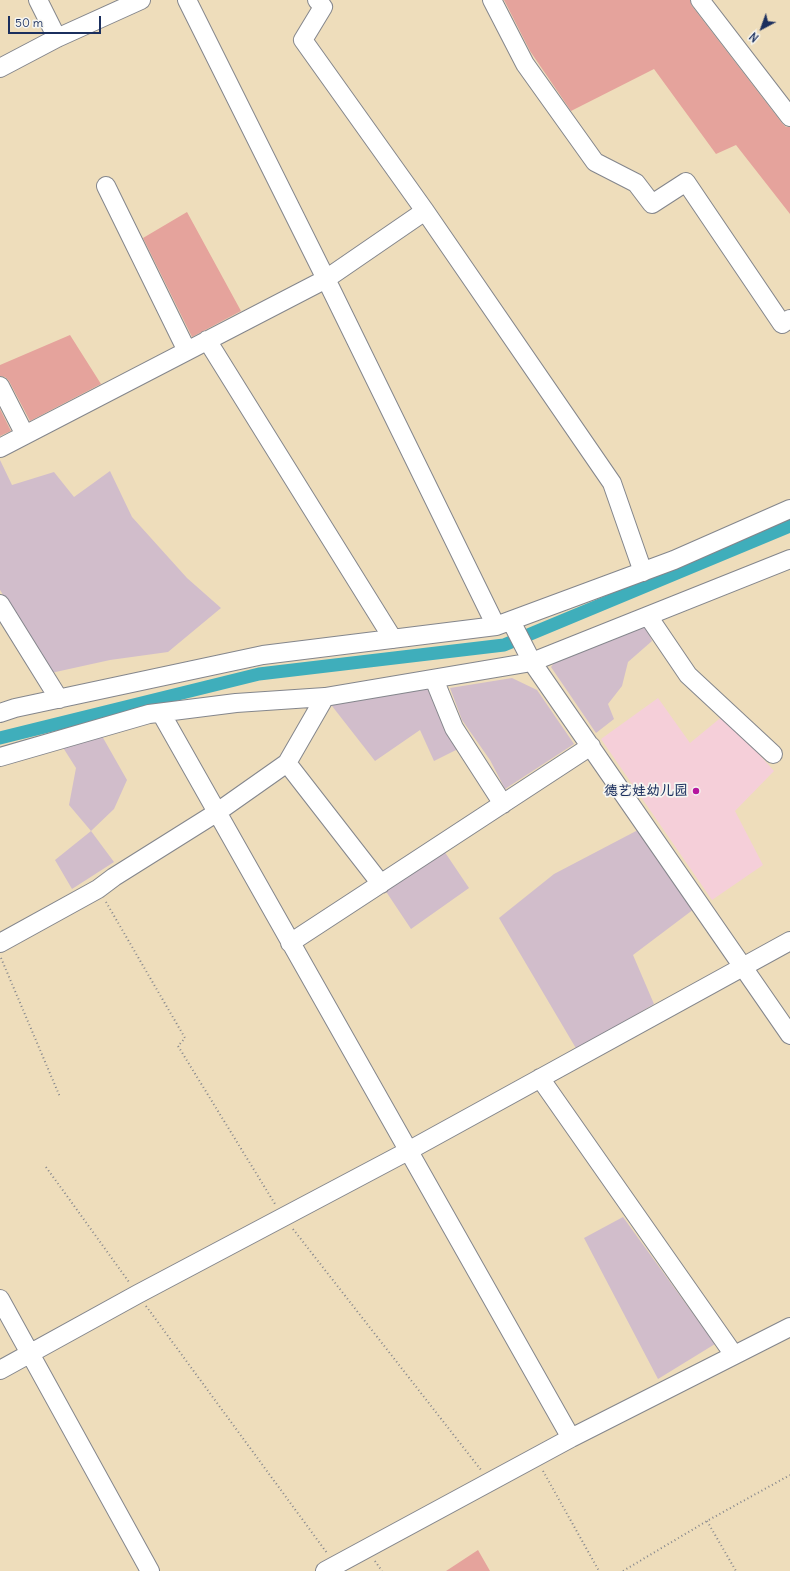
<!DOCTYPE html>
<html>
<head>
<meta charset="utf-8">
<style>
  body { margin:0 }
  #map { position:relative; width:790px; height:1571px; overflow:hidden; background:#edb; font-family:Delius,sans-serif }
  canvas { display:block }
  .north { position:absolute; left:742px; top:8px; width:40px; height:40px; -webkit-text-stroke:3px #f6f6f2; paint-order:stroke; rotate:221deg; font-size:11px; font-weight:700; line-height:16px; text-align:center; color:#1b2f5e }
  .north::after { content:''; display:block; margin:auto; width:14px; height:18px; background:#1b2f5e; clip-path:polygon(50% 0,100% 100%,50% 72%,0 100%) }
  .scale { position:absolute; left:8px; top:16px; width:93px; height:18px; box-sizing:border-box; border:2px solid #1b2f5e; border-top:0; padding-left:5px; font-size:12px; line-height:14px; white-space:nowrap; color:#1b2f5e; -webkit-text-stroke:3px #f6f6f2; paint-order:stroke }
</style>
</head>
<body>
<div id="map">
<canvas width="790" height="1571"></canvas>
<div class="north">N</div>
<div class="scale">50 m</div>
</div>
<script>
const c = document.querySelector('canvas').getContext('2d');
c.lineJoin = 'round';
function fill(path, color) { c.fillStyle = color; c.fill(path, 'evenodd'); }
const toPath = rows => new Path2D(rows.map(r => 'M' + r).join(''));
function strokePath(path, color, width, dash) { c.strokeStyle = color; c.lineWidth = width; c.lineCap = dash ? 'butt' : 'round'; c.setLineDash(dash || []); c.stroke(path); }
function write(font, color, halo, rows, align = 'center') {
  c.font = font + ' Delius,"LXGW WenKai TC",sans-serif'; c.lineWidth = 3.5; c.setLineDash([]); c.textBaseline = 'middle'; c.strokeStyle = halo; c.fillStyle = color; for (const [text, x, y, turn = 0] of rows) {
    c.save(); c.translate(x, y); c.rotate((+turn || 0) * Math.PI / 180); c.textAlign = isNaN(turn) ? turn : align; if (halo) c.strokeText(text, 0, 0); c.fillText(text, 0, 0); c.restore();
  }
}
const built = toPath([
  [658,698,690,743,724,715,774,771,735,811,763,865,712,900,601,739]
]);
const industrial = toPath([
  [0,460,12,485,54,472,74,497,110,471,132,517,187,578,221,608,168,652,110,660,51,673,0,590],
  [642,619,652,641,628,662,622,686,608,704,614,719,596,733,551,667,564,650],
  [512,678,537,690,574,744,505,789,490,760,462,720,450,688],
  [434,679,462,747,434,761,420,730,375,761,325,697],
  [102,736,127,780,114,809,91,831,114,862,72,889,55,860,91,831,69,805,76,768,62,746],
  [638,830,694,909,633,955,654,1004,577,1050,499,918,554,874],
  [440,845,469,888,411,929,381,884],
  [623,1217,715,1344,658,1379,584,1238]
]);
const canal = toPath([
  [0,738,259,674,504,645,790,526]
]);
const building = toPath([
  [504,0,690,0,692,6,782,123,786,127,790,127,790,214,736,145,716,154,654,69,571,111,530,51],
  [187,212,241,311,192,337,143,238],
  [70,335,101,384,30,421,9,381,5,377,0,376,0,365],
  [0,409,11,431,0,436],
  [478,1550,490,1571,446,1571]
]);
const path = toPath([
  [106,902,185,1038,178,1046,275,1204],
  [1,958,60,1097],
  [46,1167,129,1282],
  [293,1229,481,1470],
  [146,1306,327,1553],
  [543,1471,599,1571],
  [707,1521,736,1571],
  [375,1561,382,1571],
  [623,1571,707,1521,790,1475]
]);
const minor = toPath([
  [38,0,57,38],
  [187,0,326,279,496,626],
  [317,0,323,7,303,40,425,211,612,483,643,572],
  [492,0,525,64,595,162,636,183,652,204,686,182,782,324,790,319],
  [700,0,790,117],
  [0,68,57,38,141,0],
  [106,186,187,351],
  [207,340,393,639],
  [0,386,25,435],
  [0,448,326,279,425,211],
  [0,604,59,699],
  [648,616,688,675,773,754],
  [511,621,532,662,790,1035],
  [434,679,454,728,503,804],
  [0,713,15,708,263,655,496,626,674,560,790,509],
  [161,713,571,1438],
  [0,757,149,714,236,703,325,697,532,662,790,559],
  [287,763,381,884],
  [0,943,98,889,114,877,216,813,287,763,325,697],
  [290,943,591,746],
  [540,1078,734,1355],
  [0,1299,150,1571],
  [0,1370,138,1294,408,1151,790,941],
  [325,1571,571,1438,790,1327]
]);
const markers = [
  [696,791,4,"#b5179e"]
];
const poiNames = [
  ["德艺娃幼儿园",688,791]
];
fill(built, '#f5cfd9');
fill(industrial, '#d1bdcb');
strokePath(canal, '#3faebb', 13);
fill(building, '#e5a39c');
strokePath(minor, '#84868c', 20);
strokePath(path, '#84868c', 2, [1, 3]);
strokePath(minor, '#fff', 18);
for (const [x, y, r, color] of markers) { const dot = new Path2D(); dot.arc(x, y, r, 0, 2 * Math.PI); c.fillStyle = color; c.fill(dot); strokePath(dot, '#f6f6f2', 1.5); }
write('bold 14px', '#1b2f5e', '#f6f6f2', poiNames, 'right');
</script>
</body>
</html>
